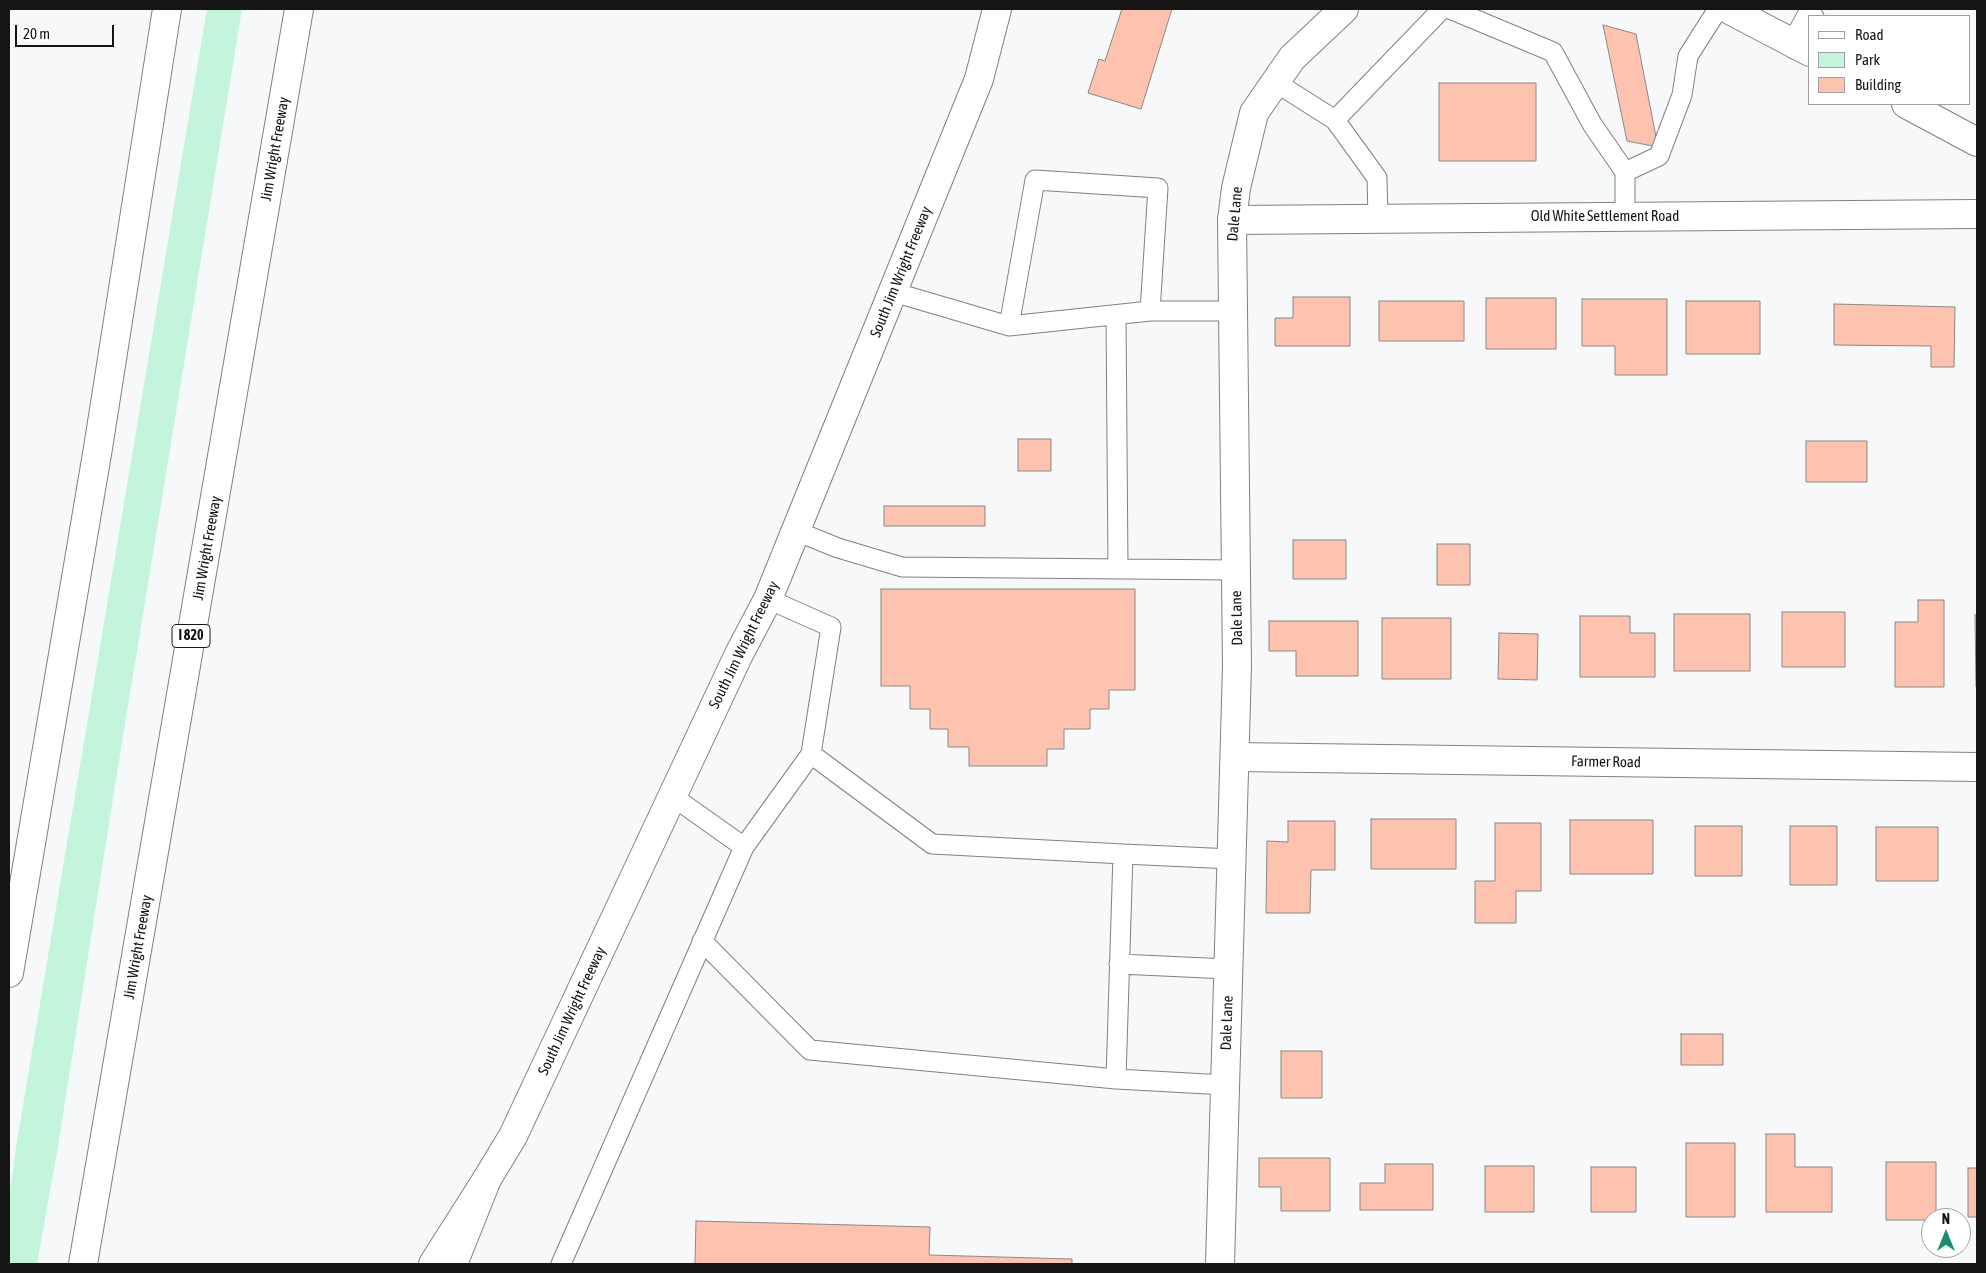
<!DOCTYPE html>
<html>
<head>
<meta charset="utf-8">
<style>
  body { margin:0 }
  #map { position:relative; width:1986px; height:1273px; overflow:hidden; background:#f6f8fa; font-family:"Asap Condensed",sans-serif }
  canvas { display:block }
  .frame { position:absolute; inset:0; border:10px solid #151516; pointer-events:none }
  .legend { position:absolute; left:1808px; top:15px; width:162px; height:90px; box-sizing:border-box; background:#fff; border:1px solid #a1a1a2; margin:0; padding:6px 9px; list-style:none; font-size:15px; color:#151516 }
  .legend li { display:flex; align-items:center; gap:10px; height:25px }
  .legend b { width:25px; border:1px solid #a1a1a2 }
  .north { position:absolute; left:1921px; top:1208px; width:50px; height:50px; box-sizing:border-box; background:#fff; border:1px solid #a1a1a2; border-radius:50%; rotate:0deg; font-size:14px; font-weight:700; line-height:20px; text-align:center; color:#151516 }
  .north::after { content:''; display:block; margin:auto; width:18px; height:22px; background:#168e71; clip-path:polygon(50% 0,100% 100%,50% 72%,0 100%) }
  .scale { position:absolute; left:15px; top:25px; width:99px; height:22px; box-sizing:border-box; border:2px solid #151516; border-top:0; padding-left:6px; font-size:15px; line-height:18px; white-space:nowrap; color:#151516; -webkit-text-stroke:4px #fff; paint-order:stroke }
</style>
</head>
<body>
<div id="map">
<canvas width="1986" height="1273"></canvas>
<div class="frame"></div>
<ul class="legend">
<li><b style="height:6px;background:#fff"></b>Road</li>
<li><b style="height:14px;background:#c2f5db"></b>Park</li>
<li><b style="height:14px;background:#fec3af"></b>Building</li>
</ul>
<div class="north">N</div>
<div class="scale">20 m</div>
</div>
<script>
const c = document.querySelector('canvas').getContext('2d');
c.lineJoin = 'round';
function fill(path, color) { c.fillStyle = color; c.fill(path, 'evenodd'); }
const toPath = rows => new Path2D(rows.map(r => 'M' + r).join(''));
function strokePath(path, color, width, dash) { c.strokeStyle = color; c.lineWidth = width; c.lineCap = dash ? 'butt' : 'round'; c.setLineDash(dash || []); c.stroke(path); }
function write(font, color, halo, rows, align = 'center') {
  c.font = font + ' "Asap Condensed",sans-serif'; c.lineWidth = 4.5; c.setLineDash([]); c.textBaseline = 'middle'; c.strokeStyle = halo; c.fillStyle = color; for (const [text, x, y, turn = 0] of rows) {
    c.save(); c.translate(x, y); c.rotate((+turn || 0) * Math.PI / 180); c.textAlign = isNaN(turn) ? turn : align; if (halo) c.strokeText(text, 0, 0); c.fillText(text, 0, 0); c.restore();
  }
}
const green = toPath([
  [207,9,242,9,118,767,57,1152,37,1264,9,1264,9,1199,16,1147]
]);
const building = toPath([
  [1122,9,1172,9,1141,109,1088,93,1099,59,1105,61,1122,9],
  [1603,25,1636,34,1658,147,1627,141,1603,25],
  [1439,83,1536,83,1536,161,1439,161,1439,83],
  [1293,297,1350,297,1350,346,1275,346,1275,318,1293,318,1293,297],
  [1486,298,1556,298,1556,349,1486,349,1486,298],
  [1582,299,1667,299,1667,375,1615,375,1615,346,1582,346,1582,299],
  [1379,301,1464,301,1464,341,1379,341,1379,301],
  [1686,301,1760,301,1760,354,1686,354,1686,301],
  [1834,304,1955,307,1954,367,1931,367,1931,346,1834,345,1834,304],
  [1018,439,1051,439,1051,471,1018,471,1018,439],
  [1806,441,1867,441,1867,482,1806,482,1806,441],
  [884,506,985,506,985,526,884,526,884,506],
  [1293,540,1346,540,1346,579,1293,579,1293,540],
  [1437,544,1470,544,1470,585,1437,585,1437,544],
  [881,589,1135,589,1135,690,1109,690,1109,709,1090,709,1090,729,1064,729,1064,749,1047,749,1047,766,969,766,969,747,948,747,948,729,930,729,930,709,910,709,910,686,881,686,881,589],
  [1918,600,1944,600,1944,687,1895,687,1895,622,1918,622,1918,600],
  [1782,612,1845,612,1845,667,1782,667,1782,612],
  [1674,614,1750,614,1750,671,1674,671,1674,614],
  [1975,615,1977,615,1977,687,1976,687,1975,615],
  [1580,616,1630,616,1630,633,1655,633,1655,677,1580,677,1580,616],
  [1382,618,1451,618,1451,679,1382,679,1382,618],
  [1269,621,1358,621,1358,676,1296,676,1296,651,1269,651,1269,621],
  [1499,633,1538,634,1537,680,1498,679,1499,633],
  [1371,819,1456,819,1456,869,1371,869,1371,819],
  [1570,820,1653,820,1653,874,1570,874,1570,820],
  [1288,821,1335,821,1335,870,1311,870,1310,913,1266,913,1267,841,1288,842,1288,821],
  [1495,823,1541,823,1541,891,1516,891,1516,923,1475,923,1475,881,1495,881,1495,823],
  [1695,826,1742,826,1742,876,1695,876,1695,826],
  [1790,826,1837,826,1837,885,1790,885,1790,826],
  [1876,827,1938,827,1938,881,1876,881,1876,827],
  [1681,1034,1723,1034,1723,1065,1681,1065,1681,1034],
  [1281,1051,1322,1051,1322,1098,1281,1098,1281,1051],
  [1766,1134,1795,1134,1795,1167,1832,1167,1832,1212,1766,1212,1766,1134],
  [1686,1143,1735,1143,1735,1217,1686,1217,1686,1143],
  [1259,1158,1330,1158,1330,1211,1281,1211,1281,1187,1259,1187,1259,1158],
  [1886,1162,1936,1162,1936,1218,1931,1218,1931,1220,1886,1220,1886,1162],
  [1385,1164,1433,1164,1433,1210,1360,1210,1360,1183,1385,1183,1385,1164],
  [1485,1166,1534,1166,1534,1212,1485,1212,1485,1166],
  [1591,1167,1636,1167,1636,1212,1591,1212,1591,1167],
  [1968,1168,1977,1168,1977,1217,1968,1217,1968,1168],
  [696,1221,930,1227,929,1255,1072,1259,1072,1264,695,1264,696,1221]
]);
const lane = toPath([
  [1450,9,1553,52,1592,124,1625,172],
  [1275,82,1335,120,1442,9],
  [1335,120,1377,178,1378,218],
  [1625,216,1625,172,1659,156,1682,95,1688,56,1718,9],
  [893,292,1009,326,1035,180,1158,188,1150,311,1233,311],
  [1116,315,1118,568],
  [1009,326,1150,311],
  [796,531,838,548,902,567,1236,570],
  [811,754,932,844,1123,854,1116,1079],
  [744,847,811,754,831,627,768,599],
  [1123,854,1232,859],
  [702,941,810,1050,1116,1079,1225,1085],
  [1119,964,1228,969],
  [561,1264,744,847,672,796]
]);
const street = toPath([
  [1796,45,1810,19],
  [1232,220,1977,214],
  [1235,757,1977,767]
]);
const secondary = toPath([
  [1728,9,1810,52],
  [1906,104,1977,142],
  [453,1264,487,1179,513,1136,739,654,768,599,979,79,997,9],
  [1220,1264,1237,666,1232,220,1236,188,1254,113,1292,58,1344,9]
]);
const highway = toPath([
  [9,973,98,448,167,9],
  [83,1264,299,9],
  [433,1264,487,1179]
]);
const shields = [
  [191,636,38]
];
const shieldNames = [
  ["I 820",191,636]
];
const streetNames = [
  ["Jim Wright Freeway",275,149,-80],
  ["Dale Lane",1235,214,-85],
  ["Old White Settlement Road",1605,216],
  ["South Jim Wright Freeway",901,272,-68],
  ["Jim Wright Freeway",207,548,-80],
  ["Dale Lane",1237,618,-91],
  ["South Jim Wright Freeway",744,645,-64],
  ["Farmer Road",1606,762,1],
  ["Jim Wright Freeway",138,947,-80],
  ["South Jim Wright Freeway",572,1011,-65],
  ["Dale Lane",1227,1023,-88]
];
fill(green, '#c2f5db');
fill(building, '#fec3af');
strokePath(building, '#8a8887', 1);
strokePath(lane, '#7f8182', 21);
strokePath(street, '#7f8182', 30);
strokePath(secondary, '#7f8182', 30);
strokePath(highway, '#7f8182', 30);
strokePath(lane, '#fff', 19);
strokePath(street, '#fff', 28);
strokePath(secondary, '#fff', 28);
strokePath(highway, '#fff', 28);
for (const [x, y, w] of shields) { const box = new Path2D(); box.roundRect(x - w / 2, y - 11.5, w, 23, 4); c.fillStyle = '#fff'; c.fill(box); strokePath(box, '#151516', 1); }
write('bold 14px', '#151516', null, shieldNames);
write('15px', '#151516', '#fff', streetNames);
</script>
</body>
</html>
